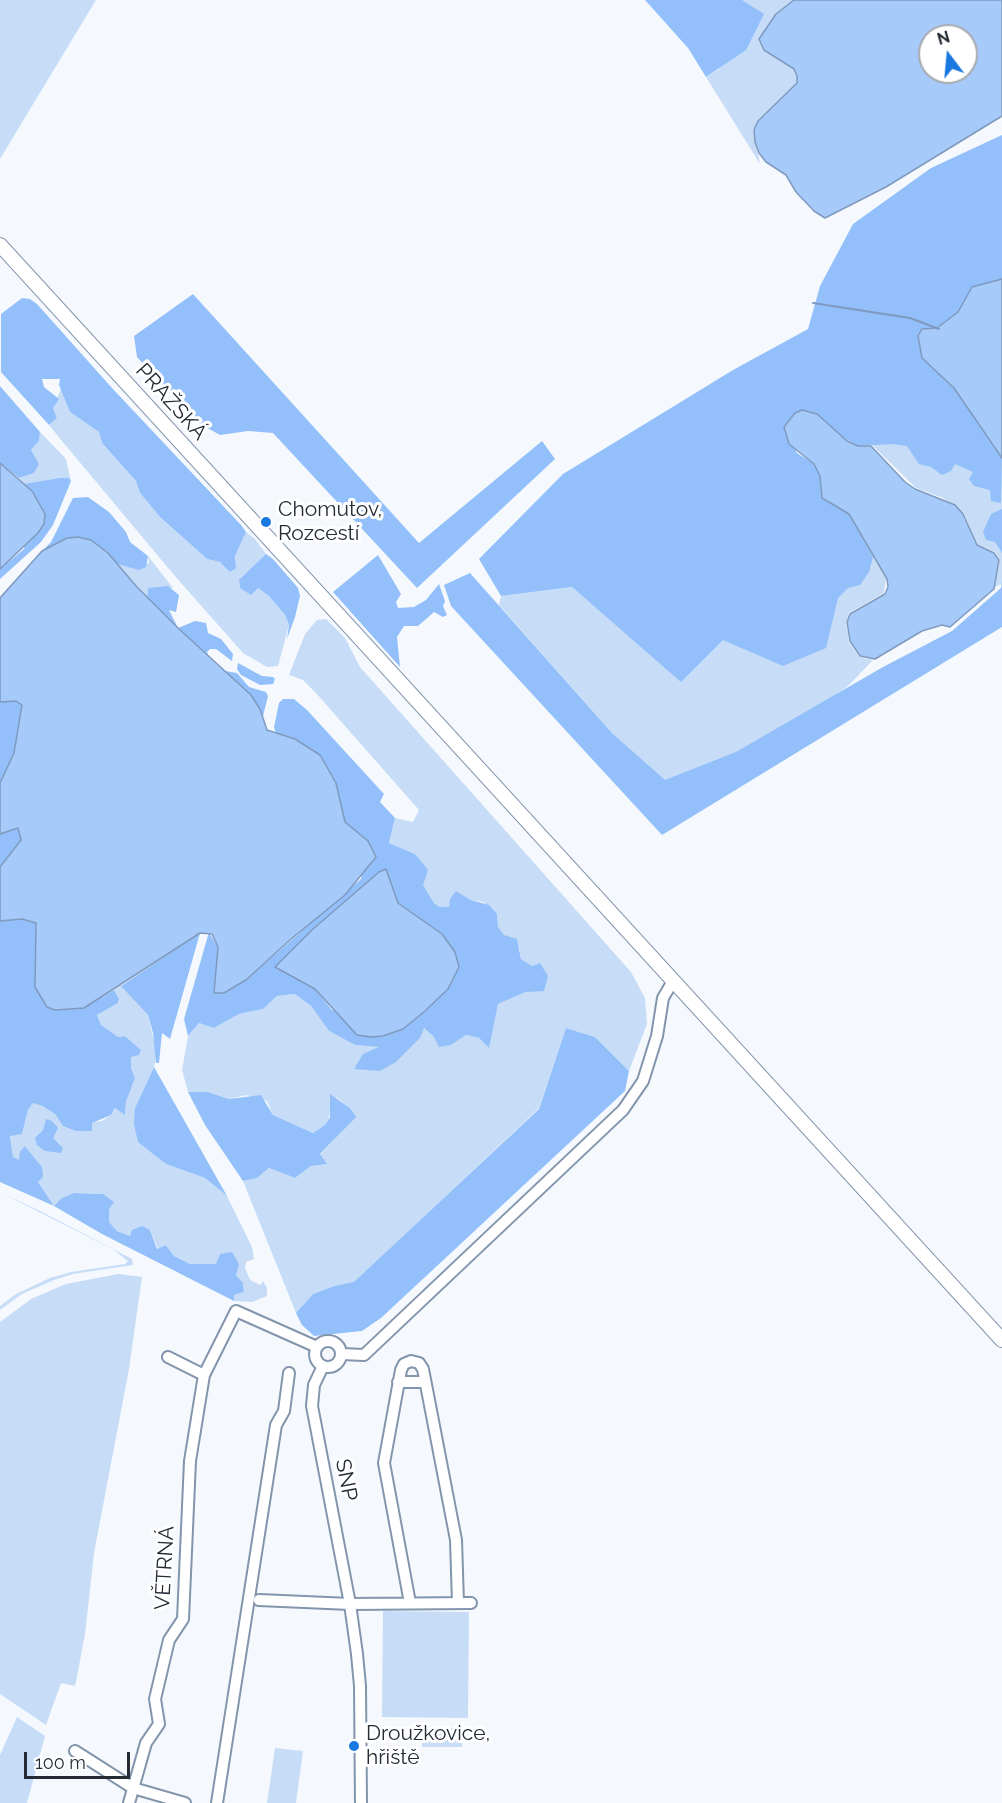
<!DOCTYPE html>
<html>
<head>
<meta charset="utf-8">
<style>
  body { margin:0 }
  #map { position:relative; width:1002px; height:1803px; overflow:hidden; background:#f5f9fe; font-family:Raleway,sans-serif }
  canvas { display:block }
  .north { position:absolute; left:918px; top:24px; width:60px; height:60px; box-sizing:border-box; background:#fff; border:2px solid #a7aaae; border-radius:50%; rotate:344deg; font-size:16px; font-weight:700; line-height:24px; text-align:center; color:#242b35 }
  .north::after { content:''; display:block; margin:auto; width:21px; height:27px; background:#1a78e1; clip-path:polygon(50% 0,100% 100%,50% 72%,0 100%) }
  .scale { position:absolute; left:24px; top:1752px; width:106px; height:27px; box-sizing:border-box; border:3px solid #242b35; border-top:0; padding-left:8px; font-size:18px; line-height:21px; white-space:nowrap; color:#242b35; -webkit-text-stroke:4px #fff; paint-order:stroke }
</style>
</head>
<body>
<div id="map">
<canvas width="1002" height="1803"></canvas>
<div class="north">N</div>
<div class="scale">100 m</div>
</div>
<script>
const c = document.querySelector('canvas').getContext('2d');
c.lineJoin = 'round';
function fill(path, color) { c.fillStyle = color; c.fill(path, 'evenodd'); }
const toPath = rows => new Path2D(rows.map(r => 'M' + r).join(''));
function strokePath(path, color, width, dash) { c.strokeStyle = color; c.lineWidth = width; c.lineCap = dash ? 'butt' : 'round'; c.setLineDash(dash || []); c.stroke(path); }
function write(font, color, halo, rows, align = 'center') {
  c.font = font + ' Raleway,sans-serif'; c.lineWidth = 6; c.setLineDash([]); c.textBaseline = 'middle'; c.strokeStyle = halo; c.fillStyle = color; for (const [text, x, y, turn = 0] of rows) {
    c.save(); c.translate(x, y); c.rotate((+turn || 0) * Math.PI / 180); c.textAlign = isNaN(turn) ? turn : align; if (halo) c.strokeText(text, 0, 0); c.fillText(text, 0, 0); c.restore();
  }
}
const green = toPath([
  [0,0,96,0,0,159],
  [742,0,794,0,776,14,764,50,794,69,797,76,797,83,758,120,754,130,760,164,706,77,719,69],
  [858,378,1002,465,1002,584,995,587,1000,559,995,552,977,544,964,514,943,498,916,488,872,445],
  [61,389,70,412,99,432,102,443,136,481,140,493,160,517,207,559,220,562,236,560,235,556,246,532,255,539,266,554,239,581,240,588,258,588,269,596,285,615,289,625,278,666,267,667,243,653,174,575,57,435,49,425,57,418,53,408],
  [40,432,66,459,71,481,69,478,59,478,24,484,19,478,34,473,38,464,31,450,39,441],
  [848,515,886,579,884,593,849,613,846,622,849,642,859,657,873,660,849,685,804,719,752,749,665,781,612,733,499,605,501,596,572,587,600,611],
  [148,556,173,588,148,588,147,598,117,564,134,568,149,563],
  [326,619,345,638,360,667,631,972,645,998,647,1024,629,1071,595,1037,566,1028,539,1108,354,1283,334,1286,313,1294,296,1313,243,1181,257,1178,269,1168,295,1178,311,1166,326,1164,320,1155,355,1117,350,1108,336,1097,326,1125,313,1133,273,1115,267,1101,246,1095,229,1099,208,1092,188,1092,182,1070,188,1036,199,1023,214,1028,239,1014,263,1009,277,996,295,994,311,1006,329,1031,355,1045,380,1047,354,1068,380,1071,424,1028,434,1037,451,1045,466,1035,479,1038,488,1047,498,1004,526,992,540,963,532,966,521,959,519,947,511,938,504,935,498,927,497,914,483,902,471,900,456,891,449,907,440,907,434,903,423,885,415,854,389,843,395,818,413,822,419,810,315,692,303,680,289,675,305,634,317,620],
  [121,985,148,1015,157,1055,154,1067,135,1108,166,1164,205,1178,227,1196,252,1247,254,1259,246,1262,245,1268,250,1280,260,1285,263,1281,267,1288,267,1296,252,1302,234,1301,234,1295,244,1292,243,1283,236,1275,217,1264,190,1264,174,1256,166,1245,158,1249,150,1230,130,1236,117,1231,109,1222,109,1209,103,1194,74,1193,54,1206,38,1182,42,1167,25,1146,20,1161,13,1157,10,1135,22,1134,28,1110,33,1103,43,1105,55,1114,63,1126,102,1121,111,1115,116,1108,125,1115,126,1102,135,1078,131,1068,131,1057,141,1050,125,1036,118,1037,110,1033,101,1025,97,1015,118,1003,119,999,114,990],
  [0,1192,38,1210,132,1259,133,1265,73,1274,54,1280,22,1294,0,1310,0,1306,16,1294,50,1278,71,1272,125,1264,128,1261,114,1250],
  [118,1274,142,1277,129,1369,94,1553,85,1634,76,1682,75,1686,61,1683,46,1725,0,1694,0,1322,31,1299,66,1284],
  [383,1611,469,1612,468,1718,382,1717],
  [17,1717,45,1736,27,1803,0,1803,0,1755],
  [422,1728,462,1728,462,1747,422,1747],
  [275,1748,303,1751,296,1803,267,1803]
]);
const forest = toPath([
  [645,0,742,0,764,14,746,50,706,77,688,48],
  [1002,135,1002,279,972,287,958,312,937,328,922,330,922,358,954,388,1002,458,1001,503,991,501,990,490,974,486,969,479,973,472,955,464,951,471,942,475,931,467,919,464,907,446,893,444,858,446,837,434,817,414,795,413,784,427,797,453,814,464,820,476,822,498,849,514,873,557,869,572,860,585,848,588,838,598,826,648,783,666,723,640,681,682,572,587,501,596,479,559,563,474,733,370,808,329,820,286,853,224,931,168],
  [193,294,419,543,542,441,555,459,417,588,273,433,248,431,220,435,195,421,137,357,134,336],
  [22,298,30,299,37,304,112,388,241,525,246,532,235,556,236,568,230,572,220,562,207,559,160,517,140,493,136,481,102,443,99,432,70,412,59,385,60,379,42,379,44,387,59,399,53,408,57,418,49,425,1,372,1,314],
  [0,386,40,432,39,441,31,450,39,464,34,473,19,478,0,463],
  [59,478,69,478,71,481,53,525,41,542,0,579,0,569,24,549,32,491,24,484],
  [88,497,109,512,126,532,130,542,148,556,146,567,139,570,117,564,108,553,60,541,42,551,51,542,73,498],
  [1002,509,1002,553,995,542,986,540,983,532,991,514],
  [266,554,273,559,298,588,300,596,295,617,287,639,289,625,285,615,269,596,258,588,251,595,240,588,239,580],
  [378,555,401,594,396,602,398,608,414,607,426,600,439,584,445,601,443,606,447,615,443,617,434,612,418,626,404,626,397,637,400,667,333,592],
  [470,573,612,733,665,780,736,752,883,667,952,631,1001,588,1002,580,1002,627,662,835,451,606,444,585],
  [168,586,179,595,176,612,169,610,178,628,195,621,206,623,208,633,221,639,233,654,232,661,216,649,210,649,207,652,209,659,147,598,148,588],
  [238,663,262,676,273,677,275,679,273,684,260,685,241,675,237,669],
  [220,670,237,673,249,687,266,692,268,696,262,720,260,709,251,695],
  [283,699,294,699,307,710,384,794,380,802,395,818,389,843,415,854,428,870,423,885,434,903,440,907,449,907,450,899,456,891,471,900,489,905,497,914,498,927,504,935,517,939,521,959,532,966,540,963,548,976,544,991,526,992,498,1004,489,1048,479,1038,466,1035,451,1045,439,1047,434,1037,424,1028,420,1038,396,1062,380,1071,354,1069,363,1054,379,1047,355,1045,329,1031,311,1006,295,994,277,996,263,1009,239,1014,214,1028,199,1023,188,1036,184,1019,209,932,218,948,214,993,246,980,361,879,368,841,345,822,336,783,312,749,288,736,276,734,274,727,279,703],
  [386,870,398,903,442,934,448,989,403,1029,332,1010,315,989,275,967,313,929,379,872],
  [4,700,17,701,22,705,14,753,0,783,0,702],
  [14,828,20,830,21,840,0,867,0,834],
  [22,919,36,923,35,987,55,1010,84,1008,114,990,119,999,118,1003,97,1015,101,1025,118,1037,125,1036,141,1050,139,1055,131,1057,131,1068,135,1078,126,1102,125,1115,115,1108,111,1115,92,1123,92,1131,76,1131,63,1126,55,1114,43,1106,33,1103,28,1110,22,1134,10,1136,13,1157,19,1160,20,1152,25,1146,42,1167,43,1177,38,1182,54,1206,62,1198,74,1193,103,1194,114,1202,109,1209,109,1222,117,1231,130,1236,132,1230,142,1226,150,1230,157,1249,166,1245,174,1256,190,1264,216,1264,220,1254,232,1252,239,1264,236,1275,243,1283,244,1292,234,1295,234,1301,102,1234,54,1206,0,1182,0,921],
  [200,933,170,1039,162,1033,159,1063,156,1063,153,1033,148,1015,121,986],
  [566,1028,595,1037,629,1071,625,1091,381,1318,362,1331,314,1336,302,1325,296,1313,313,1294,334,1286,354,1282,539,1109],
  [154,1067,227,1196,205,1178,166,1164,138,1142,134,1124,135,1108],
  [188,1092,208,1092,229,1099,261,1095,273,1115,313,1133,325,1125,330,1117,330,1094,350,1108,356,1117,320,1154,327,1164,311,1166,295,1178,269,1168,257,1178,243,1181,205,1125],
  [46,1119,52,1121,58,1128,53,1138,63,1148,61,1153,45,1151,37,1145,35,1138,43,1130]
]);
const water = toPath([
  [794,0,1002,0,1002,116,886,187,825,218,814,211,796,192,786,175,766,162,759,153,755,142,754,130,758,121,797,83,797,76,794,69,764,50,759,39,776,14,794,0],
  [930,36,966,36,966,72,930,72,930,36],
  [1002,279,1002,458,954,388,922,358,918,336,922,329,937,328,958,312,972,287,1002,279],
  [802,410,817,414,847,441,858,446,871,446,905,482,915,489,955,505,963,514,977,545,994,553,999,560,994,589,950,627,942,625,922,631,875,659,860,656,850,641,847,622,850,614,885,594,888,587,887,579,849,514,822,498,820,476,814,464,789,444,784,427,795,413,802,410],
  [0,463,32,491,45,514,44,524,38,533,0,569,0,463],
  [78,537,91,540,108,553,136,586,178,628,251,695,260,709,267,730,295,739,320,755,336,783,345,822,368,841,376,857,345,895,291,939,246,980,224,993,214,993,218,947,212,934,200,933,84,1008,55,1010,47,1007,35,987,36,923,22,919,0,921,0,867,21,840,18,828,0,834,0,783,14,753,22,705,16,701,0,702,0,598,42,551,67,538,78,537],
  [386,869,398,903,442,934,455,952,459,967,448,989,425,1011,403,1029,383,1036,371,1037,357,1035,315,989,275,967,313,929,379,872,386,869]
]);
const stream = toPath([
  [813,303,910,318,939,329]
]);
const minor = toPath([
  '315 1354a13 13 0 1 1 26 0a13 13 0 1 1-26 0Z',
  [342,1354,364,1355,623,1110,643,1081,657,1036,663,998,673,981],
  [168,1357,204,1375],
  [323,1366,314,1385,312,1406,350,1604,357,1654,360,1686,361,1803],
  [398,1382,425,1382],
  [259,1600,350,1604,471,1603],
  [410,1603,384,1463,401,1370,404,1364,411,1361,419,1363,423,1369,456,1540,458,1603],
  [75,1751,133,1788,185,1803],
  [129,1803,146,1743,159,1724,155,1699,169,1640,183,1619,190,1461,204,1375,236,1311,317,1347],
  [217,1803,276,1425,284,1411,289,1373]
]);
const major = toPath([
  [0,245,1002,1340]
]);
const markers = [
  [266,522,6,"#1a78e1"],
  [354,1746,6,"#1a78e1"]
];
const streetNames = [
  ["PRAŽSKÁ",171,402,48],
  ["SNP",346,1480,79],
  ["VĚTRNÁ",165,1568,-87]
];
const poiNames = [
  ["Chomutov,",278,510],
  ["Rozcestí",278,534],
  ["Droužkovice,",366,1734],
  ["hřiště",366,1758]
];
fill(green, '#c7dcf7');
fill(forest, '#93c0fa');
fill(water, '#a6caf9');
strokePath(water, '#7f9abe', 1.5);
strokePath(stream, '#7f9abe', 2);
strokePath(minor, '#8395ac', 14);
strokePath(major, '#8395ac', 16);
strokePath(minor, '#fff', 10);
strokePath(major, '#fff', 14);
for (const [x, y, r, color] of markers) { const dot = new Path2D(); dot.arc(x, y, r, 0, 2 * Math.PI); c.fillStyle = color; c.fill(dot); strokePath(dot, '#fff', 2); }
write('21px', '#242b35', '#fff', streetNames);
write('21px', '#242b35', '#fff', poiNames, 'left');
</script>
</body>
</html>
